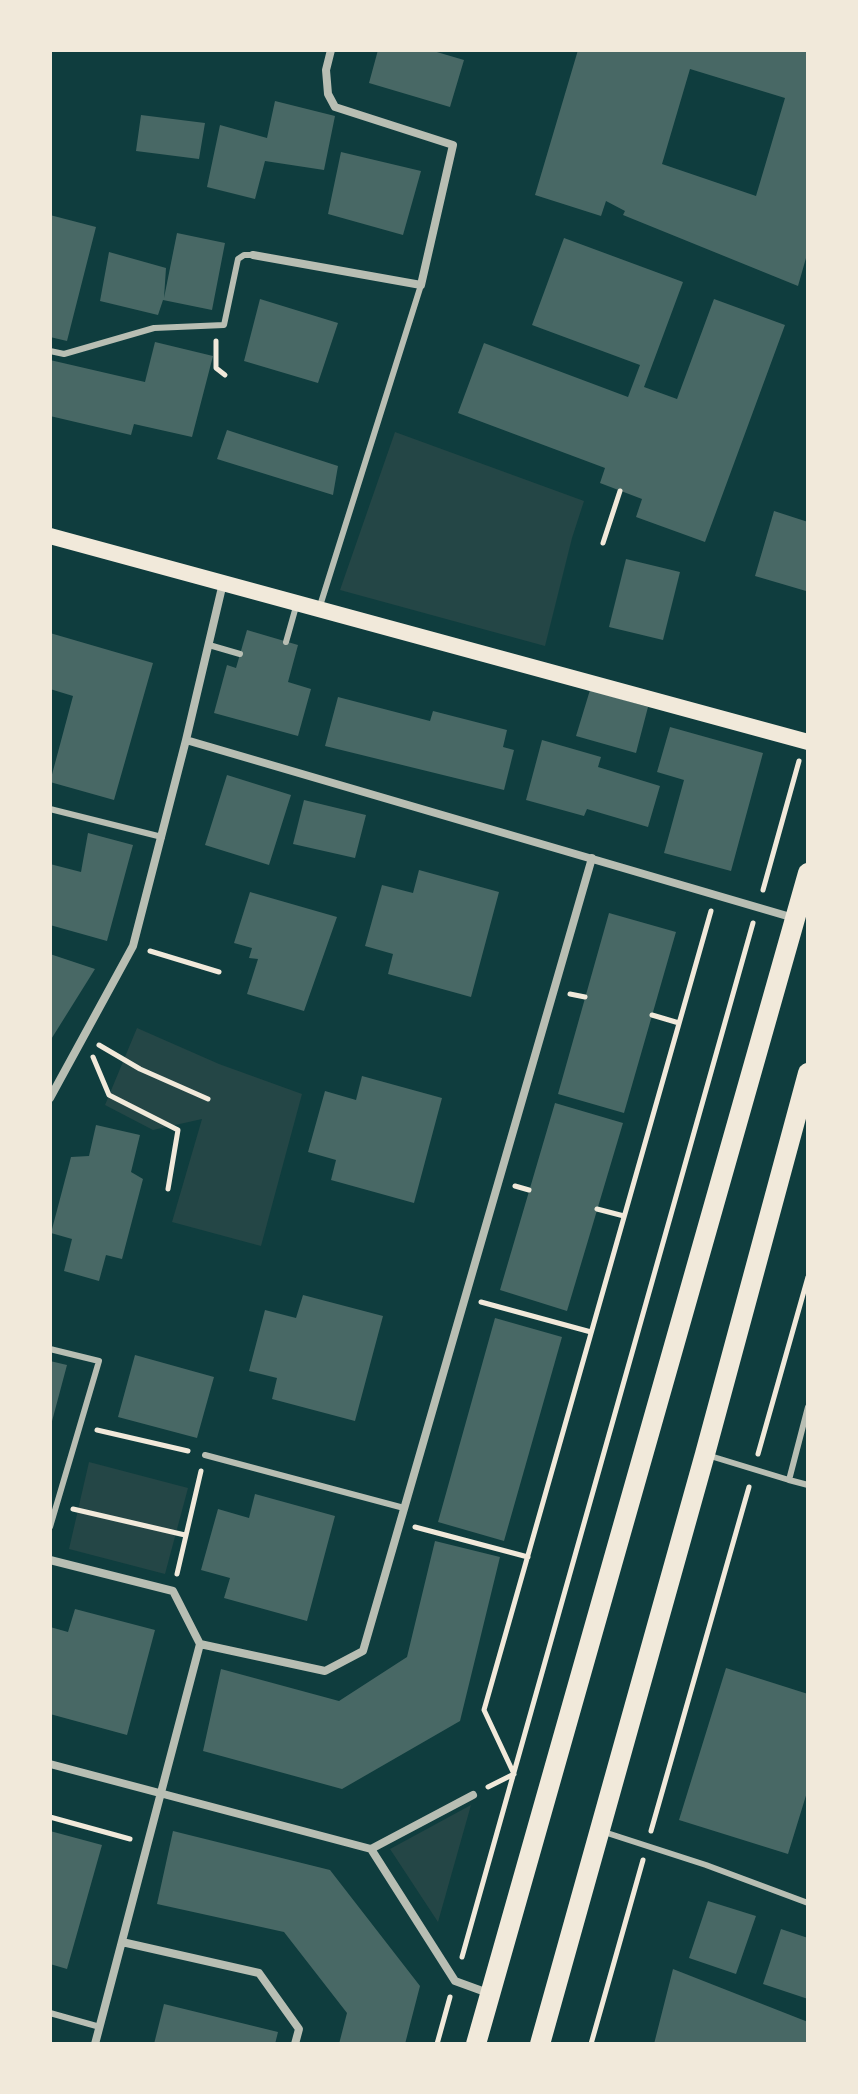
<!DOCTYPE html>
<html>
<head>
<meta charset="utf-8">
<style>
  body { margin:0 }
  #map { position:relative; width:858px; height:2094px; overflow:hidden; background:#0f3d3e; font-family:Literata,serif }
  canvas { display:block }
  .frame { position:absolute; inset:0; border:52px solid #f1e9da; pointer-events:none }
</style>
</head>
<body>
<div id="map">
<canvas width="858" height="2094"></canvas>
<div class="frame"></div>
</div>
<script>
const c = document.querySelector('canvas').getContext('2d');
c.lineJoin = 'round';
function fill(path, color) { c.fillStyle = color; c.fill(path, 'evenodd'); }
const toPath = rows => new Path2D(rows.map(r => 'M' + r).join(''));
function strokePath(path, color, width, dash) { c.strokeStyle = color; c.lineWidth = width; c.lineCap = dash ? 'butt' : 'round'; c.setLineDash(dash || []); c.stroke(path); }
const green = toPath([
  [395,432,584,501,572,538,545,646,340,590],
  [137,1028,219,1064,302,1094,261,1246,172,1222,202,1119,153,1130,105,1105],
  [89,1462,188,1488,165,1574,69,1549],
  [471,1805,438,1922,390,1849]
]);
const building = toPath([
  [378,50,430,50,464,60,450,107,369,83],
  [578,50,808,50,808,251,798,286,623,215,625,211,606,201,601,216,535,195],
  [690,69,785,98,756,196,662,164],
  [275,101,335,116,324,170,265,161,255,199,207,187,220,125,267,138],
  [141,115,205,123,199,159,136,151],
  [341,152,421,171,403,235,328,214],
  [50,215,96,227,67,341,50,337],
  [177,233,225,243,212,310,163,300,158,315,100,301,109,252,166,268,164,298],
  [564,238,683,282,644,387,677,399,714,299,785,325,705,542,636,517,642,499,600,483,605,468,458,413,484,343,628,397,640,365,532,325],
  [260,299,338,323,318,383,244,361],
  [155,342,213,356,192,437,134,424,131,435,50,416,50,360,145,382],
  [227,430,338,466,333,495,217,459],
  [774,511,808,522,806,591,755,576],
  [626,559,680,572,663,640,609,627],
  [247,630,298,645,288,682,311,689,298,736,214,713,227,665,236,668],
  [50,633,153,663,114,800,50,782,73,696,50,689],
  [590,690,648,707,636,753,576,736],
  [338,697,430,721,433,711,507,730,503,747,514,750,504,790,325,746],
  [670,727,763,753,731,871,664,853,684,780,657,772],
  [542,740,601,757,598,767,660,786,648,827,587,809,584,816,526,800],
  [227,775,291,795,269,865,205,845],
  [304,800,366,815,355,858,293,844],
  [88,833,133,845,107,941,50,925,50,864,81,872],
  [419,870,499,892,471,997,388,974,393,954,365,946,382,885,413,893],
  [250,892,337,917,304,1011,247,994,258,959,249,958,252,948,234,943],
  [609,913,676,932,624,1113,558,1094],
  [50,954,95,969,50,1041],
  [362,1076,442,1098,414,1203,331,1180,336,1160,308,1152,325,1091,356,1100],
  [555,1103,623,1123,567,1311,500,1290],
  [96,1125,140,1135,131,1172,143,1179,122,1259,106,1255,99,1281,64,1271,72,1239,51,1233,71,1157,89,1156],
  [303,1295,383,1316,355,1421,272,1399,277,1378,249,1371,265,1310,296,1318],
  [495,1318,562,1337,504,1541,438,1522],
  [135,1355,214,1377,197,1438,118,1417],
  [50,1361,67,1365,51,1425,50,1425],
  [255,1494,335,1516,307,1621,224,1598,230,1578,201,1570,218,1509,249,1518],
  [435,1541,500,1557,460,1721,342,1789,203,1751,221,1669,339,1701,407,1657],
  [75,1609,155,1630,127,1735,50,1714,50,1627,68,1632],
  [726,1668,808,1694,808,1789,788,1854,679,1820],
  [50,1831,102,1845,67,1969,50,1964],
  [173,1831,330,1870,420,1986,405,2044,339,2044,347,2013,284,1932,157,1904],
  [708,1901,756,1916,736,1974,689,1958],
  [781,1929,808,1938,808,1999,763,1984],
  [673,1969,808,2022,808,2044,654,2044],
  [164,2004,278,2032,275,2044,154,2044]
]);
const path = toPath([
  [216,341,216,368,225,375],
  [603,543,620,491],
  [763,890,799,761],
  [150,951,219,972],
  [570,994,585,997],
  [652,1015,679,1023],
  [99,1045,140,1069,208,1099],
  [93,1057,109,1095,178,1130,168,1189],
  [515,1186,529,1190],
  [597,1209,624,1216],
  [481,1302,591,1332],
  [97,1430,188,1451],
  [758,1454,808,1277],
  [73,1509,185,1535],
  [415,1527,528,1557],
  [177,1574,201,1471],
  [488,1787,514,1774,484,1710,711,911],
  [50,1817,130,1839],
  [651,1831,749,1487],
  [462,1957,753,923],
  [437,2044,450,1997],
  [591,2044,643,1860]
]);
const service = toPath([
  [50,351,64,354,154,328,224,325,238,259,244,255,253,255],
  [319,609,421,285],
  [286,642,297,603],
  [209,645,240,654],
  [50,809,162,837],
  [50,1349,99,1361,50,1527],
  [205,1455,404,1508],
  [707,1455,789,1480,808,1407],
  [789,1480,808,1485],
  [604,1832,706,1865,808,1903],
  [50,2013,100,2027]
]);
const minor = toPath([
  [253,255,421,285,453,145,335,107,328,94,326,70,331,50],
  [186,740,794,918],
  [50,1098,133,946,186,740,223,583],
  [50,1560,173,1591,200,1644,95,2044],
  [200,1644,325,1671,363,1651,592,858],
  [50,1764,371,1849],
  [371,1849,455,1981,488,1993],
  [371,1849,473,1795],
  [122,1942,259,1973,299,2029,295,2044]
]);
const secondary = toPath([
  [50,536,808,742]
]);
const primary = toPath([
  [476,2044,808,873],
  [540,2044,705,1454,808,1073]
]);
fill(green, '#244646');
fill(building, '#486865');
strokePath(path, '#f1e9da', 5);
strokePath(service, '#b8beb3', 6);
strokePath(minor, '#b8beb3', 8);
strokePath(secondary, '#f1e9da', 16);
strokePath(primary, '#f1e9da', 20);
</script>
</body>
</html>
